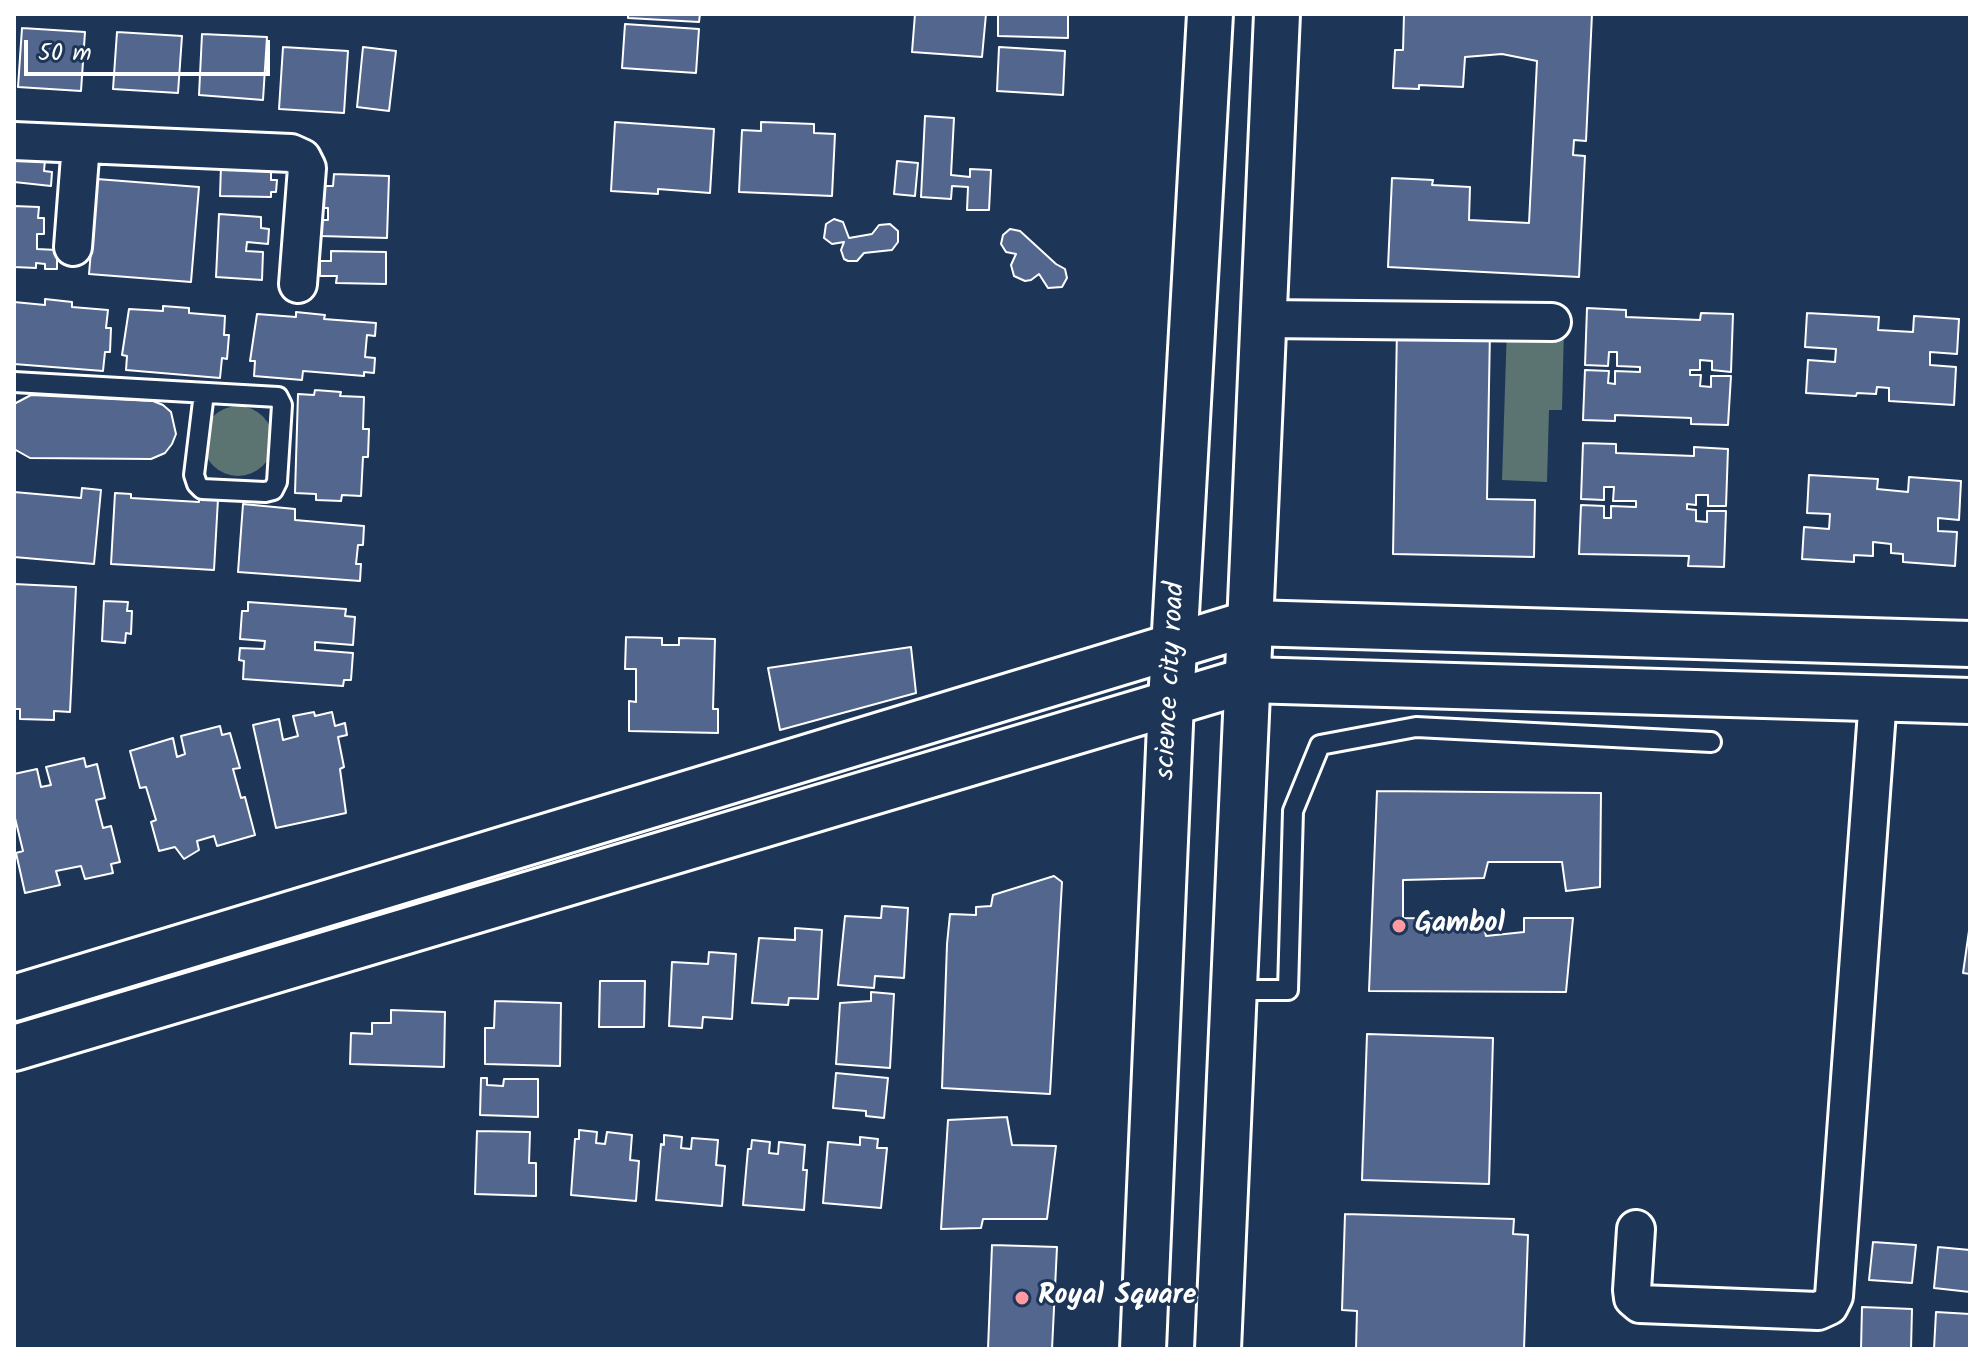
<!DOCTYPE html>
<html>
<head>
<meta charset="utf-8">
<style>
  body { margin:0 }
  #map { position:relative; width:1984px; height:1363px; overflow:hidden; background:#1d3557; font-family:Kalam,sans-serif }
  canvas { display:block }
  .frame { position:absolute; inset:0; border:16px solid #fff; pointer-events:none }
  .scale { position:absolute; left:24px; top:40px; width:246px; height:36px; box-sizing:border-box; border:4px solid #fff; border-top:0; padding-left:10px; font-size:24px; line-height:28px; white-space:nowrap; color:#fff; -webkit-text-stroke:6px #1d3557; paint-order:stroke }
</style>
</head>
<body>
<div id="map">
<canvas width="1984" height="1363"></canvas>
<div class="frame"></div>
<div class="scale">50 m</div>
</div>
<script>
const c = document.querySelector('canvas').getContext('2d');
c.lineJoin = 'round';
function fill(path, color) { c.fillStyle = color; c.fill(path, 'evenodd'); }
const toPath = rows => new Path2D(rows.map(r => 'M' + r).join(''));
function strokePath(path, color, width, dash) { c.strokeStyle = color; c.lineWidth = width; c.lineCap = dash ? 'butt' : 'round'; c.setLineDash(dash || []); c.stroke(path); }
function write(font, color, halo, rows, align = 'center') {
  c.font = font + ' Kalam,sans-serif'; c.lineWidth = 6; c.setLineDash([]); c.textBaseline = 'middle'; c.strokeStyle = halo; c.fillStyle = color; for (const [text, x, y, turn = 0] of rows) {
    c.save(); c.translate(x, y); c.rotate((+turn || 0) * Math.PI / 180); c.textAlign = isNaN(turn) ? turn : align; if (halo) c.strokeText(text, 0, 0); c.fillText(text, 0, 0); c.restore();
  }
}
const green = toPath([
  [1507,326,1564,328,1562,410,1549,410,1547,482,1502,480],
  '203 441a35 35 0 1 1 70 0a35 35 0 1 1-70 0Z'
]);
const building = toPath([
  [628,14,700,14,699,22,628,18,628,14],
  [915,14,986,14,982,57,912,52,915,14],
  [998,14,1068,14,1068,38,998,36,998,14],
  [1404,14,1592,14,1586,141,1574,140,1573,155,1585,156,1579,277,1388,267,1392,178,1433,180,1432,185,1470,187,1469,220,1529,223,1537,61,1502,54,1465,57,1463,87,1419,85,1419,89,1393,88,1395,50,1403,50,1404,14],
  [625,24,699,29,696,73,622,68,625,24],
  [22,28,85,32,81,91,18,87,22,28],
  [117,32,182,36,178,93,113,89,117,32],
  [202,34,267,37,263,100,199,95,202,34],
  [283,47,348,51,344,113,279,109,283,47],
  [363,47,396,51,389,111,357,107,363,47],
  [999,47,1065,51,1063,95,997,91,999,47],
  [925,116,954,118,951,175,970,177,970,169,991,170,989,210,967,210,968,187,952,186,951,199,921,197,925,116],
  [615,122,714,129,710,193,658,189,658,194,611,191,615,122],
  [761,122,814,124,814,133,835,134,832,196,739,192,742,130,761,131,761,122],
  [14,156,45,160,44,171,52,172,51,186,14,182,14,156],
  [897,161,918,163,915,196,894,194,897,161],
  [221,165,271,166,271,180,277,180,276,192,271,192,271,197,220,196,221,165],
  [334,174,389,176,387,238,321,236,321,220,328,220,328,208,322,208,322,186,333,186,334,174],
  [97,179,199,187,191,282,89,274,97,179],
  [14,206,39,207,38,218,44,218,44,234,37,234,37,249,57,250,57,269,45,269,45,264,36,263,36,268,14,267,14,206],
  [219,214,261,217,261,228,269,229,268,244,247,242,246,251,263,252,262,280,216,277,219,214],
  [834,219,843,222,849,238,872,234,879,225,890,224,898,231,898,242,892,250,864,253,857,261,848,261,844,259,841,250,844,242,832,244,824,238,826,224,834,219],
  [1010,229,1020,231,1056,264,1065,269,1067,278,1062,287,1048,288,1039,274,1031,280,1025,281,1014,276,1011,265,1016,254,1006,252,1001,244,1003,235,1010,229],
  [331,251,386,252,386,284,336,283,337,276,320,276,320,261,331,261,331,251],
  [45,299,72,302,72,307,108,310,106,328,111,328,110,352,105,352,103,371,14,364,14,302,45,305,45,299],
  [163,306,189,308,189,313,225,316,224,335,229,335,227,359,222,358,220,378,126,370,127,356,122,355,129,309,163,311,163,306],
  [1587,308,1626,310,1626,317,1700,320,1701,313,1733,314,1731,372,1712,370,1712,361,1700,360,1700,370,1690,370,1690,375,1701,375,1700,386,1711,387,1711,376,1731,376,1728,425,1691,424,1691,418,1615,415,1615,421,1583,420,1585,370,1609,371,1608,383,1615,384,1615,371,1640,372,1640,367,1617,366,1617,352,1609,352,1608,366,1585,365,1587,308],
  [296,312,325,315,324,319,376,323,375,336,367,335,365,357,375,358,374,373,364,372,364,376,303,371,302,380,254,376,255,361,250,361,257,314,296,317,296,312],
  [1807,313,1879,317,1878,330,1913,332,1914,316,1959,319,1957,354,1930,352,1930,365,1956,367,1954,405,1889,401,1889,388,1877,387,1876,394,1857,393,1856,396,1806,393,1808,360,1835,362,1836,349,1805,347,1807,313],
  [1397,328,1490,330,1487,499,1535,500,1534,557,1393,554,1397,328],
  [315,390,341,392,340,396,364,397,363,429,369,429,368,457,363,457,361,496,342,495,341,501,316,500,316,494,295,493,298,394,314,395,315,390],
  [31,395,153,401,163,405,171,412,176,434,172,444,165,453,151,459,30,458,14,449,14,404,31,395],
  [1583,443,1616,444,1616,453,1694,456,1694,447,1728,449,1726,506,1708,506,1708,495,1696,495,1696,505,1687,504,1687,509,1696,510,1696,521,1707,522,1707,511,1726,511,1724,567,1688,566,1689,556,1579,554,1581,505,1604,506,1604,518,1611,518,1611,506,1636,507,1636,501,1613,501,1614,487,1604,487,1604,500,1581,499,1583,443],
  [1809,475,1878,479,1877,489,1908,492,1909,477,1961,481,1959,520,1938,518,1938,531,1957,532,1955,566,1903,562,1903,554,1891,553,1891,544,1873,542,1873,556,1854,555,1854,562,1802,559,1804,527,1829,529,1830,514,1807,513,1809,475],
  [82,488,101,490,94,564,14,557,14,492,81,498,82,488],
  [115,493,131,494,131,498,199,502,199,498,218,499,214,570,111,564,115,493],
  [243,504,295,509,295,520,364,526,363,545,358,545,356,564,361,564,360,581,238,572,243,504],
  [14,584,76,587,70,712,54,711,54,720,20,719,20,709,14,709,14,584],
  [104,601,128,602,127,611,132,611,131,634,126,633,125,643,102,641,104,601],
  [248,602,346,609,345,616,355,617,353,645,315,642,315,650,353,653,351,680,344,680,343,686,243,679,244,661,239,660,240,648,264,649,265,641,240,639,242,611,248,611,248,602],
  [626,637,662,638,662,645,679,645,679,638,715,639,713,709,718,709,718,733,629,731,629,701,636,702,636,669,625,669,626,637],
  [911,647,916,693,780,730,768,668,911,647],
  [314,712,315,716,332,712,335,726,345,723,347,735,338,737,344,767,340,769,346,813,276,828,253,725,279,719,283,740,298,736,293,716,314,712],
  [220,726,222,735,230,733,240,768,233,769,241,798,245,797,255,835,217,846,214,836,197,841,199,850,184,859,175,847,159,851,151,822,156,820,146,787,140,788,130,751,173,738,177,757,185,754,181,736,220,726],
  [84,758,86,767,97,764,105,798,96,800,103,828,111,826,120,862,111,864,113,873,85,879,81,866,56,871,60,885,25,893,16,853,23,851,14,814,14,774,37,769,41,787,51,785,46,767,84,758],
  [1377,791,1601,793,1600,887,1566,891,1562,862,1488,862,1484,878,1403,880,1403,918,1482,919,1486,936,1524,932,1524,918,1573,918,1566,992,1369,991,1377,791],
  [1054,876,1062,882,1050,1094,942,1088,947,944,950,914,976,915,976,907,991,906,993,895,1054,876],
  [882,906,908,908,904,978,875,976,874,988,838,985,845,916,881,918,882,906],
  [795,928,822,930,818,999,789,998,788,1005,752,1003,759,938,795,940,795,928],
  [1969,931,1970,931,1970,974,1963,973,1969,931],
  [709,952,736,954,732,1019,703,1017,702,1028,669,1026,672,962,708,964,709,952],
  [600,981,645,981,644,1027,599,1027,600,981],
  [871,992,894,994,890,1068,836,1064,840,1003,871,1001,871,992],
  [495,1001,561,1003,560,1066,485,1064,485,1028,494,1028,495,1001],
  [391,1010,445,1012,444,1067,350,1064,351,1033,372,1034,372,1023,391,1023,391,1010],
  [1367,1034,1493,1038,1489,1184,1362,1180,1367,1034],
  [836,1073,888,1078,884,1118,866,1116,866,1111,833,1108,836,1073],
  [481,1078,487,1078,487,1085,503,1086,504,1079,538,1079,538,1117,480,1115,481,1078],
  [1007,1117,1012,1145,1056,1146,1047,1219,983,1219,981,1228,941,1229,948,1120,1007,1117],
  [579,1130,597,1132,596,1143,605,1144,607,1132,632,1135,630,1160,639,1161,636,1201,571,1195,575,1139,579,1139,579,1130],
  [477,1131,530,1132,529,1163,536,1163,536,1196,475,1194,477,1131],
  [664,1135,682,1137,681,1148,691,1149,692,1138,718,1140,716,1165,725,1166,722,1206,656,1200,661,1144,664,1145,664,1135],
  [860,1137,878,1139,877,1148,887,1148,881,1208,823,1203,828,1142,860,1145,860,1137],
  [752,1140,770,1142,769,1153,778,1154,779,1142,805,1145,803,1170,807,1170,804,1210,743,1205,748,1149,751,1149,752,1140],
  [1345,1214,1514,1219,1513,1234,1528,1235,1524,1349,1356,1349,1357,1311,1342,1310,1345,1214],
  [1873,1242,1916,1245,1912,1283,1869,1280,1873,1242],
  [992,1245,1057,1247,1052,1349,988,1349,992,1245],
  [1938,1247,1970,1250,1970,1292,1934,1288,1938,1247],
  [1862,1307,1912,1309,1911,1349,1861,1349,1862,1307],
  [1936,1312,1970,1314,1970,1349,1934,1349,1936,1312]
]);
const service = toPath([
  [14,382,278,397,282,405,277,482,273,490,265,492,202,489,197,484,194,475,204,393],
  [1234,990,1288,990,1293,811,1320,745,1416,727,1711,742]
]);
const minor = toPath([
  [14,141,291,153,302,158,307,168,298,284],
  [73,247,81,144],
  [1264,319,1552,322],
  [1636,1229,1632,1290,1633,1298,1640,1304,1818,1311,1829,1306,1834,1296,1878,698]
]);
const tertiary = toPath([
  [14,998,1250,623,1970,644],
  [14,1048,1248,680,1970,701]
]);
const secondary = toPath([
  [1143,1349,1171,702,1210,14],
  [1218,1349,1277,14]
]);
const markers = [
  [1399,926,8,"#ff9aa2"],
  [1022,1298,8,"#ff9aa2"]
];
const streetNames = [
  ["science city road",1173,681,-87]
];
const poiNames = [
  ["Gambol",1415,926],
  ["Royal Square",1038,1298]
];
fill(green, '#5b7471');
fill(building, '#53678e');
strokePath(building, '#fff', 2);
strokePath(service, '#fff', 24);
strokePath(minor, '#fff', 42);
strokePath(tertiary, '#fff', 50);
strokePath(secondary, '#fff', 50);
strokePath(service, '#1d3557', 18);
strokePath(minor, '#1d3557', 36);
strokePath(tertiary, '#1d3557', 44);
strokePath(secondary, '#1d3557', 44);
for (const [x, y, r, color] of markers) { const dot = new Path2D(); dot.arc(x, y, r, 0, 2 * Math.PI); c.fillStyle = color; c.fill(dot); strokePath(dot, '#1d3557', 3); }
write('28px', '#fff', '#1d3557', streetNames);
write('bold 28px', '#fff', '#1d3557', poiNames, 'left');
</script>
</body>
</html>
